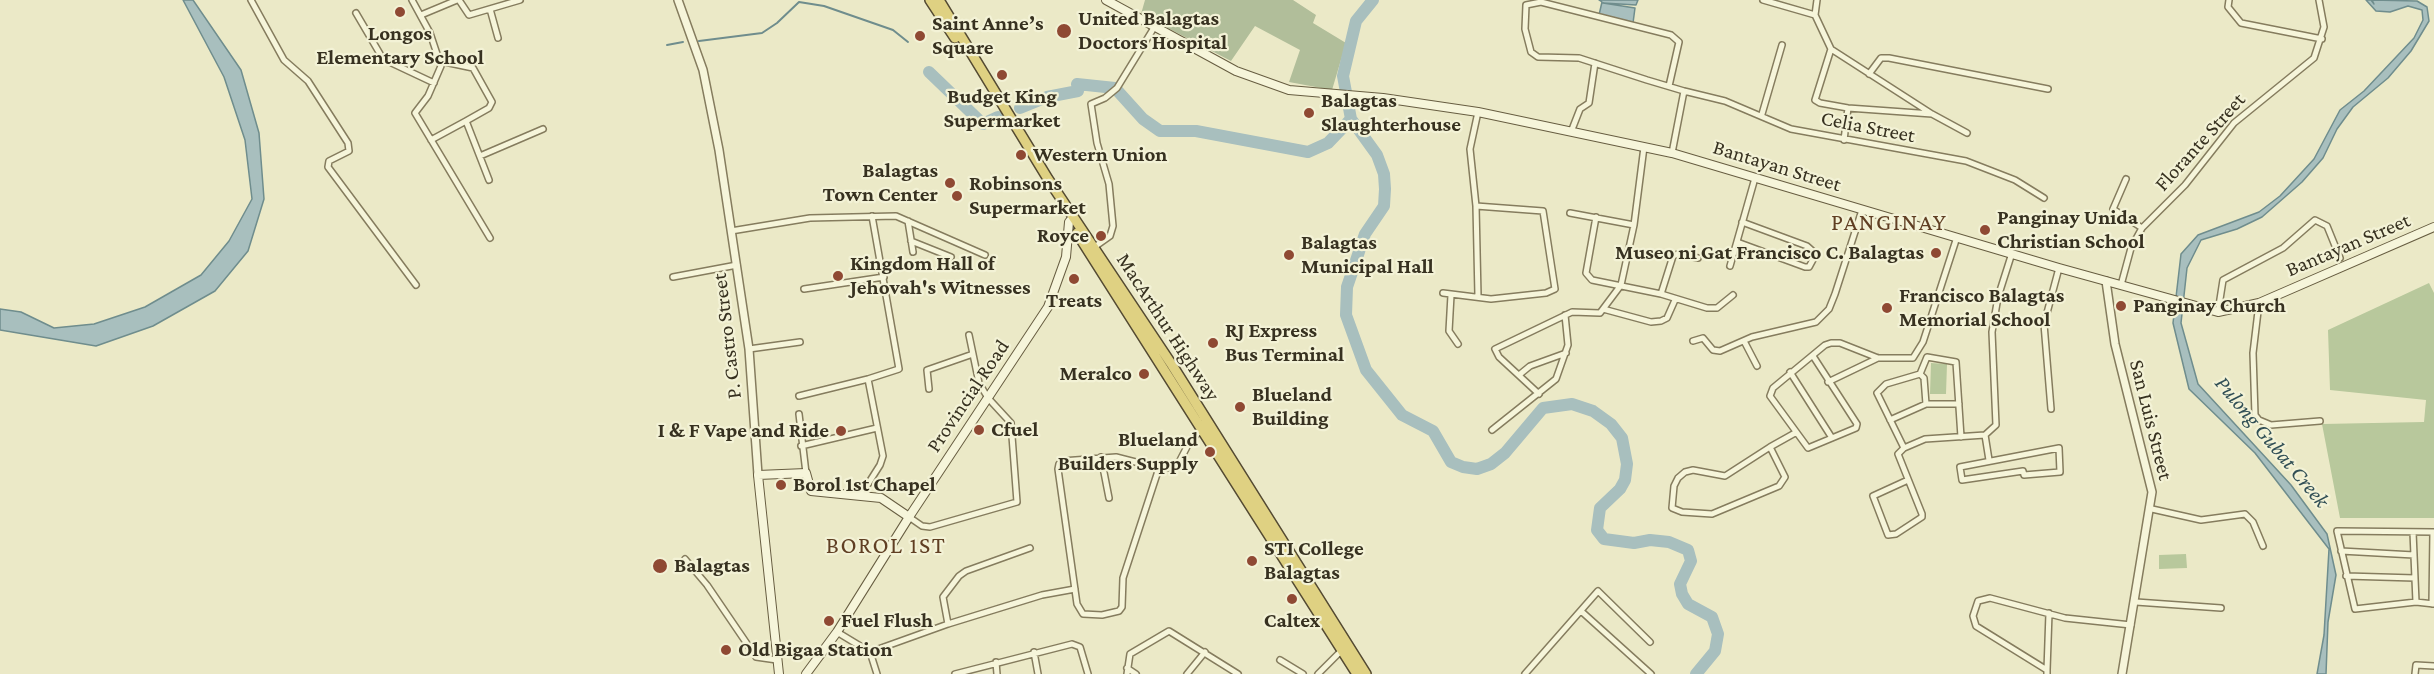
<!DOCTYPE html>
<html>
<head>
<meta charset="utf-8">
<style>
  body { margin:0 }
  canvas { display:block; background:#ebe9c7 }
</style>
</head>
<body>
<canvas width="2434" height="674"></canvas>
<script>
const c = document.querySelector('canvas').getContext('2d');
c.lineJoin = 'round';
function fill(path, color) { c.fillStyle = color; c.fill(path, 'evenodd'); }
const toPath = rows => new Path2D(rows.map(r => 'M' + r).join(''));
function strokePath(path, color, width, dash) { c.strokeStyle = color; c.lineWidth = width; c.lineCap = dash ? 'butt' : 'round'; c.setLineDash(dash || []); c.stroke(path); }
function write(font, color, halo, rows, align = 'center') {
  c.font = font + ' "Crimson Pro",serif'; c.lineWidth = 4.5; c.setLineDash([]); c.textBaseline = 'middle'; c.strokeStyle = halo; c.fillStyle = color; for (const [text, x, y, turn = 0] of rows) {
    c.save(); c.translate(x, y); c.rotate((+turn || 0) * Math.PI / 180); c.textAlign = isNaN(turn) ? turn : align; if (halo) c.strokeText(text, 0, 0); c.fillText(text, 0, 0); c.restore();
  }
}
const green = toPath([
  [2429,283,2434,293,2434,518,2340,518,2322,424,2424,422,2426,400,2330,390,2328,330],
  [1931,363,1947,364,1946,394,1930,394],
  [2186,554,2187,568,2159,569,2159,555]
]);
const cemetery = toPath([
  [1145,0,1293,0,1316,15,1313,23,1346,43,1332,90,1289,82,1300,50,1255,26,1231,61,1141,14]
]);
const water = toPath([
  [183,0,193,0,241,70,259,133,264,199,248,251,215,291,153,326,96,346,0,330,0,309,21,312,54,328,94,324,145,307,201,275,229,241,252,199,245,140,224,77,183,0],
  [1599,0,1638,0,1636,5,1603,3,1635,8,1633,23,1599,15,1602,2,1599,0],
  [2366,0,2371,0,2374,4,2372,0,2417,1,2427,7,2429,21,2411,51,2388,78,2353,107,2337,129,2323,158,2302,182,2262,217,2237,229,2201,240,2187,268,2181,323,2198,384,2291,485,2327,534,2336,575,2328,622,2326,674,2317,674,2324,635,2329,549,2255,453,2189,389,2173,323,2181,254,2198,235,2259,212,2280,196,2314,159,2340,110,2364,91,2414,38,2423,20,2422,10,2408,6,2390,12,2376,11,2366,0]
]);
const stream = toPath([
  [699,41,762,33,777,23,799,2,824,6,893,30,908,42],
  [667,45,683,42]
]);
const river = toPath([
  [1373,0,1356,21,1343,76,1351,119,1377,155,1384,174,1385,189,1384,206,1365,234,1347,287,1346,315,1366,370,1402,415,1433,431,1451,462,1463,467,1477,469,1491,464,1505,453,1543,408,1572,404,1593,411,1611,424,1622,438,1627,464,1625,480,1620,489,1600,508,1597,530,1604,539,1634,543,1650,540,1669,542,1688,550,1691,561,1680,584,1682,594,1688,604,1712,617,1718,634,1715,651,1696,674],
  [929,72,983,124,998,117],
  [1020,108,1047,97,1078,91,1077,84,1115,88,1143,119,1160,131,1196,131,1308,152,1328,143,1351,119]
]);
const minor = toPath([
  [251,0,284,60,308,81,348,143,349,151,329,161,328,167,416,285],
  [412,0,430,33,441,66,428,96,415,113,490,238],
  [459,0,469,15,520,0],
  [1763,0,1815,15],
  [1817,0,1815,15,1831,49,1815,100,1820,103,1848,108,1932,114,1967,133],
  [2229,0,2228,7,2241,23,2322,39],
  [490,9,498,38],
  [356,13,383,59,434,83],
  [421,15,457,0],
  [1831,49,1932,114],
  [440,61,473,68,492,102,489,108,466,121],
  [1869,74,1881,58,1889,58,2048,89],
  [1669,86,1679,42,1671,35,1541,2,1526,5,1525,29,1531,52,1538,57,1579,58,1647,80,1684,91,1725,101,1791,129,1966,161,2015,180,2044,198],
  [1762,114,1782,45],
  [1571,132,1580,109,1589,103,1595,63],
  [431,140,466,121,489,180],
  [1844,140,1848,108],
  [1672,153,1684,91],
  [480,156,543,129],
  [2126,179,2113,209,2142,228],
  [1570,213,1634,225],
  [1596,217,1586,273,1592,280,1661,294,1707,308,1717,308,1733,295],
  [908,221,913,252],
  [731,231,810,218,896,216,985,255],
  [911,241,951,257],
  [1737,242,1805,267,1809,267,1816,254,1807,246,1742,222],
  [1093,248,1110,236,1113,226,1109,184,1097,143,1091,104,1105,98,1117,88,1155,26],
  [1730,266,1755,178],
  [673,277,737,265],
  [2121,285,2131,248,2142,228,2185,185,2234,123,2314,58,2324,27,2319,0],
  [804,289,884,277],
  [1443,293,1491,299,1546,293,1555,289,1543,211,1476,206],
  [1661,294,1673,256,1678,254,1698,258],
  [1451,295,1449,331,1458,344],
  [1478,296,1476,206,1470,149,1478,112],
  [2259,303,2253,353,2255,415,2259,420,2271,425,2320,421],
  [1603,309,1651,322,1661,321,1667,318,1675,300],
  [2218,312,2223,280,2283,248,2315,220,2327,226,2340,258],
  [1693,341,1703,338,1713,350,1720,351,1752,337,1816,322,1829,309,1835,294,1862,210],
  [1744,341,1757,366],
  [749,349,800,342],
  [1813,356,1857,424,1856,428,1808,448,1770,396,1773,388,1825,345,1831,343,1840,343,1878,358,1913,358,1923,342,1957,237],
  [1790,372,1832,438],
  [1920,374,1927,357,1956,362,1961,437],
  [1519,375,1530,366,1566,353],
  [1828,382,1878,358],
  [929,389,927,370,973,354],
  [1539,394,1499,357,1495,349,1572,312,1600,313,1621,285,1634,225,1644,147],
  [799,396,868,379,899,369,872,216],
  [2051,409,2044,324,2059,268],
  [799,414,806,473],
  [1890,420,1926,404,1959,404],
  [1492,430,1556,379,1568,345,1565,315],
  [1985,435,1989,460],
  [801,446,877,428],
  [1770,447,1785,477,1779,486,1712,514,1682,512,1672,508,1674,486,1678,478,1685,472,1693,470,1725,476,1770,447,1795,433],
  [1904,448,1877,393,1886,384,1920,374,1924,378,1926,404],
  [2059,448,2060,472,2024,475,2023,471,1962,480,1960,467,2059,448],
  [1101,457,1109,498],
  [1159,468,1123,578,1122,607,1119,611,1102,615,1083,614,1077,604,1058,469,1059,464,1062,461,1116,457,1159,468,1176,468,1190,441,1202,429],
  [1908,480,1873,496,1888,535,1896,534,1922,517,1922,514,1898,454,1904,448,1925,439,1985,435,1996,425,1992,332,1998,297,2012,253],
  [861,495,880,465,883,456,868,379],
  [2152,509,2201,520,2245,514,2253,522,2263,546],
  [909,517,922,526,930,527,1017,502,1011,423,988,398,979,383,969,335],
  [2413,532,2416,602],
  [2434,532,2337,531,2355,609,2416,602,2434,604],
  [2341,551,2414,555],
  [685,559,707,585,756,657,777,660],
  [2346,576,2415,578],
  [2136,602,2221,608],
  [2432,604,2433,532],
  [1581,611,1651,674],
  [948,624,943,597,959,576,966,571,1030,548],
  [837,632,870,652,877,674],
  [870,652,948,624,1042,595,1075,589],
  [1034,652,1038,674],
  [1280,660,1303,674],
  [996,662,997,674],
  [1127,668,1136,674],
  [2047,670,2049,613],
  [955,674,1072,644,1080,647,1088,674],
  [1127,674,1130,654,1169,631,1238,674],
  [1187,674,1205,652],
  [1318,674,1342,650],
  [1525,674,1598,591,1650,642],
  [2047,674,2047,670,1976,626,1973,616,1978,601,1990,598,2065,618,2131,625],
  [2415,674,2416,665,2434,666]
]);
const tertiary = toPath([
  [678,0,703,70,719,150,749,349,758,475],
  [2106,281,2115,344,2152,492,2122,674]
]);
const secondary = toPath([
  [1106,0,1236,71,1289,90,1383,98,1478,112,1672,153,2059,268,2218,312,2259,303,2434,227],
  [779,674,758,475,806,473,811,491,881,498,909,517],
  [806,674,837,632,909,517,1048,307,1066,257,1069,222,1073,217]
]);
const trunk = toPath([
  [930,0,955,38],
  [939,0,1048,179,1172,365,1366,674],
  [1077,233,1357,674]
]);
const markers = [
  [400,12,6,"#8f4933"],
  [1064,31,8,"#8f4933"],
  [920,36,6,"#8f4933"],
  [1002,75,6,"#8f4933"],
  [1309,113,6,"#8f4933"],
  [1021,155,6,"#8f4933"],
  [950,183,6,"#8f4933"],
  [957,196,6,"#8f4933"],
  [1985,230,6,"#8f4933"],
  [1101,236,6,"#8f4933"],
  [1936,253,6,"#8f4933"],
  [1289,255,6,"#8f4933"],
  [838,276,6,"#8f4933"],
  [1074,279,6,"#8f4933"],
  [2121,306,6,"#8f4933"],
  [1887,308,6,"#8f4933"],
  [1213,343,6,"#8f4933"],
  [1144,374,6,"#8f4933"],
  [1240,407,6,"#8f4933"],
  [979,430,6,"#8f4933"],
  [841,431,6,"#8f4933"],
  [1210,452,6,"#8f4933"],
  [781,485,6,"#8f4933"],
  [1252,561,6,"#8f4933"],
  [660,566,8,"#8f4933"],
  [1292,599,6,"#8f4933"],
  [829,621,6,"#8f4933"],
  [726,650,6,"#8f4933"]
];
const poiNames = [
  ["United Balagtas",1078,19],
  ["Doctors Hospital",1078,43],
  ["Saint Anne’s",932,24],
  ["Square",932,48],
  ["Longos",400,34,"center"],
  ["Elementary School",400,58,"center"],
  ["Budget King",1002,97,"center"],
  ["Supermarket",1002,121,"center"],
  ["Balagtas",1321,101],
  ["Slaughterhouse",1321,125],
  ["Western Union",1033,155],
  ["Balagtas",938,171,"right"],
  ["Town Center",938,195,"right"],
  ["Robinsons",969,184],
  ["Supermarket",969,208],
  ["Panginay Unida",1997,218],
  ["Christian School",1997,242],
  ["Royce",1089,236,"right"],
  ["Balagtas",1301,243],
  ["Municipal Hall",1301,267],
  ["Museo ni Gat Francisco C. Balagtas",1924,253,"right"],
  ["Kingdom Hall of",850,264],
  ["Jehovah's Witnesses",850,288],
  ["Francisco Balagtas",1899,296],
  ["Memorial School",1899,320],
  ["Treats",1074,301,"center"],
  ["Panginay Church",2133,306],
  ["RJ Express",1225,331],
  ["Bus Terminal",1225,355],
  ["Meralco",1132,374,"right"],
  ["Blueland",1252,395],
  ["Building",1252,419],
  ["Cfuel",991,430],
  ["I & F Vape and Ride",829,431,"right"],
  ["Blueland",1198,440,"right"],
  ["Builders Supply",1198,464,"right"],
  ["Borol 1st Chapel",793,485],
  ["STI College",1264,549],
  ["Balagtas",1264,573],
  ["Balagtas",674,566],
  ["Fuel Flush",841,621],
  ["Caltex",1292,621,"center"],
  ["Old Bigaa Station",738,650]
];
const streetNames = [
  ["Celia Street",1868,127,11],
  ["Florante Street",2200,142,-48],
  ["Bantayan Street",1777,166,17],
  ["Bantayan Street",2348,245,-23],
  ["MacArthur Highway",1168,327,57],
  ["P. Castro Street",727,336,-97],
  ["Provincial Road",968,396,-56],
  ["San Luis Street",2151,420,76]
];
const waterNames = [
  ["Pulong Gubat Creek",2272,442,50]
];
const quarterNames = [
  ["PANGINAY",1889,223],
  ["BOROL 1ST",886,546]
];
fill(green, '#b8c89c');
fill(cemetery, '#b1be9a');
fill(water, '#a8bfbe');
strokePath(water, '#6f8d8d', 1.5);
strokePath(stream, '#6f8d8d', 2);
strokePath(river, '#a8bfbe', 12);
strokePath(minor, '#857c5e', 8);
strokePath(tertiary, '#857c5e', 10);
strokePath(secondary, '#675d41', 10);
strokePath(trunk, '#544a32', 12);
strokePath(minor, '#f6f5da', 5);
strokePath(tertiary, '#f6f5da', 7);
strokePath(secondary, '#f6f5da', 8);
strokePath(trunk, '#dfd182', 9);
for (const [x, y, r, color] of markers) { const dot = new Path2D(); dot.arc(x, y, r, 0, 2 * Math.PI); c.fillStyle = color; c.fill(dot); strokePath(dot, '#f3f2d6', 2); }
write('bold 21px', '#373120', '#f3f2d6', poiNames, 'left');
write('21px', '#373120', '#f3f2d6', streetNames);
write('italic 22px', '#314f55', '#f3f2d6', waterNames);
c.letterSpacing = '1.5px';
write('24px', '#603f23', '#f3f2d6', quarterNames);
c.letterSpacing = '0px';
</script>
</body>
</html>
